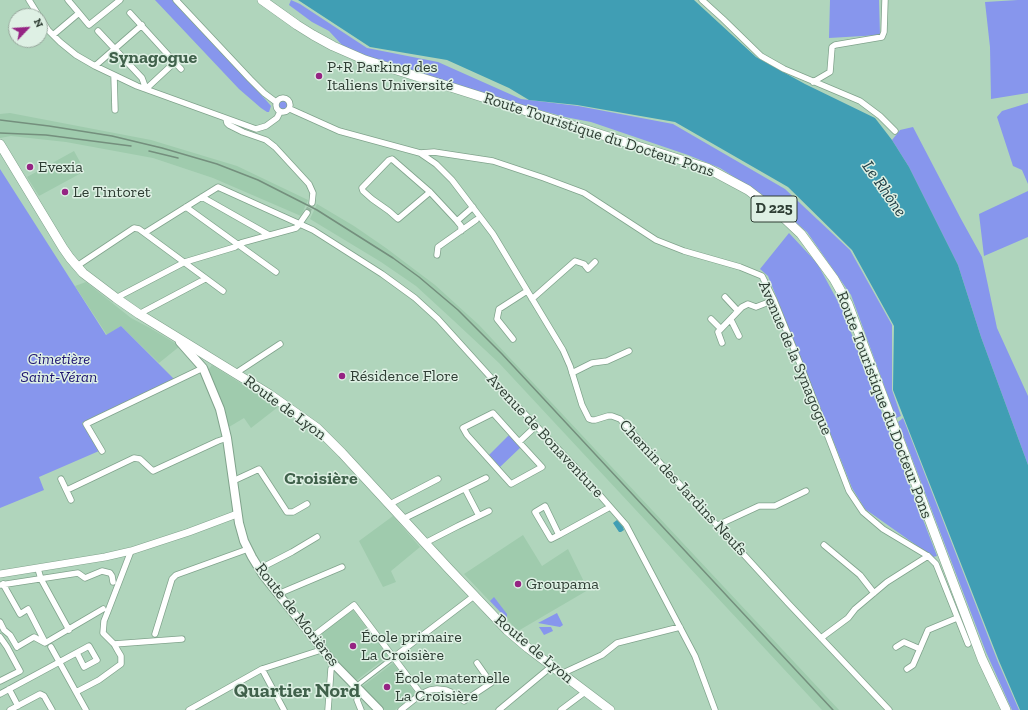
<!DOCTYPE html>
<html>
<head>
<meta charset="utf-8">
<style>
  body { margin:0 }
  #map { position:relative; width:1028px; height:710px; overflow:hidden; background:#b0d5bc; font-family:"Zilla Slab",serif }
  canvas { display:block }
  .north { position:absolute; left:8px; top:8px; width:40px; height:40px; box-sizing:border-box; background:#def0e4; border:1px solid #98a89d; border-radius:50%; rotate:65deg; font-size:11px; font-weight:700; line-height:16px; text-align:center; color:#2e3d33 }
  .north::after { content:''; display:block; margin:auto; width:14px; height:18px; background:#952483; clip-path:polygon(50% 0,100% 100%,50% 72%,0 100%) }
</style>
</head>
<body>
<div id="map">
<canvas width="1028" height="710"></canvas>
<div class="north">N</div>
</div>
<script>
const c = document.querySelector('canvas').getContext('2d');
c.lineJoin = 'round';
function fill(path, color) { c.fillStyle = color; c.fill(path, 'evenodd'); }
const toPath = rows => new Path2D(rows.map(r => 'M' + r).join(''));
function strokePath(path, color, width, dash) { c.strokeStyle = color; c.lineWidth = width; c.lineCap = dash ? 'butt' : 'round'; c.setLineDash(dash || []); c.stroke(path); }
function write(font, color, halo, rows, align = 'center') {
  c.font = font + ' "Zilla Slab",serif'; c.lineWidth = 3; c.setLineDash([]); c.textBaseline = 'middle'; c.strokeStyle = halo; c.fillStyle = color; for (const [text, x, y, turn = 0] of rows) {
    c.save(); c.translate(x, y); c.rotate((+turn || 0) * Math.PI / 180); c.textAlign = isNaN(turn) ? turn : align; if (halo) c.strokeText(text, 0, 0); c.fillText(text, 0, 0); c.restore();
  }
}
const built = toPath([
  [10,113,151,140,237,166,308,200,301,216,213,178,153,158,66,142,11,136,0,138,0,114],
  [74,151,85,171,39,196,27,177],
  [317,204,354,226,386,248,435,285,479,325,839,710,822,710,499,363,453,320,416,286,381,262,310,219],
  [86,282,131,318,150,328,180,346,159,363,121,326,107,335,75,286],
  [212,365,278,407,251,428,244,418,229,427,221,400,208,370],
  [393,516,420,547,391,571,396,582,383,587,359,541],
  [523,535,542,566,568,549,588,590,518,631,464,574],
  [353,610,388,656,357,680,354,680,317,636],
  [393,663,416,694,395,710,385,710,363,689,363,686]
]);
const green = toPath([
  [155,0,173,0,265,99,271,106,269,112,267,112,261,108,239,89],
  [291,0,300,4,367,48,438,62,521,99,578,106,673,124,785,189,850,250,892,325,892,390,901,416,896,418,851,295,807,232,767,198,720,168,688,155,591,122,565,117,502,100,377,62,342,45,329,31,312,22,289,5],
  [830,0,879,0,880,35,829,38],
  [1018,0,1028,0,1028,93,991,99,990,47,985,2],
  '278 105a5 5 0 1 1 10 0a5 5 0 1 1-10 0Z',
  [1028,103,1028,184,1022,170,1013,166,997,117,1002,111],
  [913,127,961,219,982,257,997,328,1028,396,1028,465,981,337,958,265,909,167,892,140,900,130],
  [0,169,106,335,121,326,174,379,82,423,99,451,39,477,44,490,0,508],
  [1028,191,1028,237,984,256,979,214],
  [789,233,817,263,842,309,937,556,933,557,865,509,852,488,768,276,760,269],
  [903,418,998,662,1019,710,1012,710,986,652,898,422],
  [509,435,521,447,500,467,489,455],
  [494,597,507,614,507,619,490,601],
  [557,613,563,625,560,627,538,623],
  [539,627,551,627,553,631,544,635]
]);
const water = toPath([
  [298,0,694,0,756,57,805,84,875,118,892,140,909,167,958,265,981,337,1028,465,1028,710,1020,710,999,661,893,390,894,326,852,250,788,187,675,122,577,105,529,100,509,88,447,60,370,47],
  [617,520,623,527,624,530,621,532,619,532,613,523]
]);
const minorTunnel = toPath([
  [307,213,312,203]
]);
const pedestrian = toPath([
  [355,687,394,657]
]);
const minor = toPath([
  [29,0,39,16],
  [68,0,79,13],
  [176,0,250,79,264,93,276,102],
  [702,0,723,19,761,56,784,69,860,101,880,116,895,131],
  [130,13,181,69],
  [40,17,48,30,60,42,76,55,95,66,137,86,256,129,266,126,277,118,280,112],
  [98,31,142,78,146,89,175,62],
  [53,35,79,13,89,25,120,0],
  [95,66,142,25],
  [114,76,115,110],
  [813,82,830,72,832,47,835,45,882,37,884,32,885,0],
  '276 105a7 7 0 1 1 14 0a7 7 0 1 1-14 0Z',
  [290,109,339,131,420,153,434,152,493,161,544,178,584,193,656,240,684,251,740,267,762,276,774,300,800,364,849,491,863,512,883,529,928,556,936,564,968,644],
  [226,119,227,123,229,125,243,132,266,140,275,147,309,184,313,193,312,203],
  [420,153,436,164,452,180,493,234,563,350,570,366,582,405,589,419,592,420,595,420,608,416,612,416,620,419,788,603,889,710],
  [430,192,398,219,389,211,372,199,363,191,362,188,389,160,392,159,430,192,457,221,461,226,461,231],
  [202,197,269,235],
  [186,207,276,272],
  [457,221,473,207],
  [146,232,218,187,313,230,382,274,415,298,438,319,504,392,577,469,626,525,695,656,715,710],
  [437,255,438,247,476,220],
  [77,266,134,228,139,229,223,291],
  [725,297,738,311],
  [116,298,185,262,235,247,241,243,296,228,298,226,307,213],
  [532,299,575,261,584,264,588,269,595,262],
  [139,314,205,279],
  [711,319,721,329],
  [731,320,739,336],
  [513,339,497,319,499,309,527,291],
  [722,343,718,332,742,307,748,304,756,307,774,300],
  [236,373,280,344],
  [572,373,592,363,607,361,629,351],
  [519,442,493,413,463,428,467,435,511,484,542,467,519,442,536,426],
  [102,451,86,424,203,368],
  [61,479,71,500],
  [233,481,259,469,287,512,293,512,307,504],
  [465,489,478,514],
  [67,490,134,458,140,459,153,471,218,441,227,438],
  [390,504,438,479],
  [403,519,486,478],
  [718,525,759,506,775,506,806,491],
  [559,535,545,506,535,512,551,539,559,535,610,507],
  [425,543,458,526,489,511],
  [824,545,860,575,874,593],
  [38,569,41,579,69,630],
  [259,569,292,552,317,537],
  [3,584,20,614,28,609,45,642],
  [0,585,78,573,85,578,102,571,110,573,112,576,113,582],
  [278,594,342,567],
  [0,622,4,630,10,635,17,647,34,637,45,643,103,609],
  [155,634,172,579,176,575,248,549],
  [0,637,7,647,20,671,0,681],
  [312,637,354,605,421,694],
  [821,638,848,618,855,609,887,582,928,556],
  [114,644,182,639],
  [51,647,86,710],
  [896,647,904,642,920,649],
  [394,657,474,596],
  [262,669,284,710],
  [907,669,913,665,928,630,957,618],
  [561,674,602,655,617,643,680,627],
  [9,689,18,706],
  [76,692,99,680,121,664,121,656,118,651,114,644,103,633,104,621,108,611,131,551],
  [360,692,358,695,357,700,361,710],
  [0,694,89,646,97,660,84,667,77,653],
  [10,710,40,694,44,696,52,710],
  [189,710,262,669,318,651,321,648],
  [328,710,331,669,335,665],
  [401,710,421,694,430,690,437,689,446,690,453,693,464,701,491,683,477,663],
  [499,710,552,666],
  [561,710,585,692]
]);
const tertiary = toPath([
  [0,574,105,557,131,551,189,532,237,514]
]);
const secondary = toPath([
  [180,342,203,368,220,409,227,438,239,523,244,541,252,557,263,575,335,665,379,710]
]);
const primary = toPath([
  [0,144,63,248,70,258,83,273,116,298,139,314,269,394,317,428,342,453,449,569,507,630,528,648,610,710]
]);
const trunk = toPath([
  [262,0,297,25,313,35,333,46,365,60,707,168,748,190,783,217,801,234,834,279,848,304,982,659,1006,710]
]);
const rail = toPath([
  [0,120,49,126,112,136,162,148,217,164,258,180,317,210,393,258,419,277,458,310,502,354,833,710],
  [0,133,46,135,131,146],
  [149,151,178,158]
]);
const markers = [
  [319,76,4,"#952483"],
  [30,167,4,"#952483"],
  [65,192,4,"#952483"],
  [342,376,4,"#952483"],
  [518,584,4,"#952483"],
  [353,646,4,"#952483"],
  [387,687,4,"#952483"]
];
const shields = [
  [774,209,46]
];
const shieldNames = [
  ["D 225",774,209]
];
const poiNames = [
  ["P+R Parking des",327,67],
  ["Italiens Université",327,85],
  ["Evexia",38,167],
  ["Le Tintoret",73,192],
  ["Résidence Flore",350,376],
  ["Groupama",526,584],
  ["École primaire",361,637],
  ["La Croisière",361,655],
  ["École maternelle",395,678],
  ["La Croisière",395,696]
];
const streetNames = [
  ["Route Touristique du Docteur Pons",599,135,18],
  ["Avenue de la Synagogue",795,358,67],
  ["Route Touristique du Docteur Pons",884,405,69],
  ["Route de Lyon",285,408,36],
  ["Avenue de Bonaventure",545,436,47],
  ["Chemin des Jardins Neufs",683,488,47],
  ["Route de Morières",297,615,52],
  ["Route de Lyon",534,649,40]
];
const parkNames = [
  ["Cimetière",59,359],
  ["Saint-Véran",59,377]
];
const waterNames = [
  ["Le Rhône",884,189,55]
];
const quarterNames = [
  ["Synagogue",153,58],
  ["Croisière",321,479]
];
const districtNames = [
  ["Quartier Nord",297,691]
];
fill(built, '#9fcbad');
fill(green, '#8796ed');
fill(water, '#409eb4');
strokePath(minorTunnel, '#96b7a1', 5.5, [5.5, 3]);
strokePath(pedestrian, '#80a38c', 5.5);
strokePath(minor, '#80a38c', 7);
strokePath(tertiary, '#80a38c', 8);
strokePath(secondary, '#80a38c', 10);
strokePath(primary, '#80a38c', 10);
strokePath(trunk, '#80a38c', 10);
strokePath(pedestrian, '#fff', 4);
strokePath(minor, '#fff', 5.5);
strokePath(tertiary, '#fff', 7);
strokePath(secondary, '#fff', 8);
strokePath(primary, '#fff', 9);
strokePath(trunk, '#fff', 9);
strokePath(rail, '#748f7d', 1.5);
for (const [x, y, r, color] of markers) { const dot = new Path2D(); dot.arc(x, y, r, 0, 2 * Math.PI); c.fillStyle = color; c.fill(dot); strokePath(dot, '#def0e4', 1.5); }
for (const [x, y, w] of shields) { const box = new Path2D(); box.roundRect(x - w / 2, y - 13, w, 26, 3); c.fillStyle = '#def0e4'; c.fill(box); strokePath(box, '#2e3d33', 1); }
write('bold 15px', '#2e3d33', null, shieldNames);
write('16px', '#2e3d33', '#def0e4', poiNames, 'left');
write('16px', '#2e3d33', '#def0e4', streetNames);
write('italic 16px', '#1d1470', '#def0e4', parkNames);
write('italic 17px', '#1c3940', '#def0e4', waterNames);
write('bold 18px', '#40614b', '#def0e4', quarterNames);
write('bold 20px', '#40614b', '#def0e4', districtNames);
</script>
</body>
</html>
